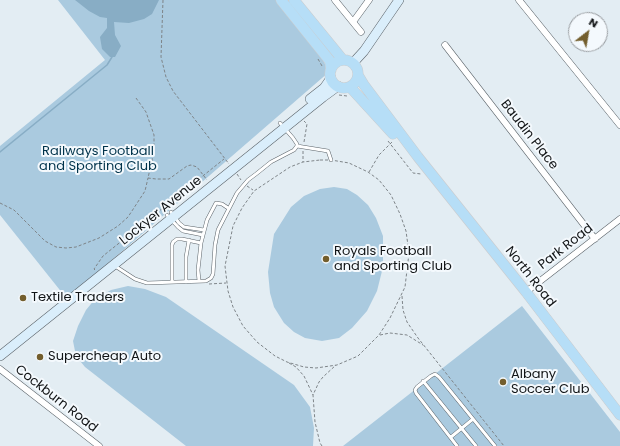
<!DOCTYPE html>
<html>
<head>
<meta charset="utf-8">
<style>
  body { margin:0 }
  #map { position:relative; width:620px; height:446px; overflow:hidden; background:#e3edf3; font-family:Poppins,sans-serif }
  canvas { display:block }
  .north { position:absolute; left:568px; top:12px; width:40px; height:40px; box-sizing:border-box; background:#f4f9fd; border:1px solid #999da1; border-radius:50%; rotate:31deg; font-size:11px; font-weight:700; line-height:16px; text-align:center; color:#111416 }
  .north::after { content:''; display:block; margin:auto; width:14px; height:18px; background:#735e2d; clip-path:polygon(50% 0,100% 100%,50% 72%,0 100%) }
</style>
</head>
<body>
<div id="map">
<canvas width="620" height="446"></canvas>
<div class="north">N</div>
</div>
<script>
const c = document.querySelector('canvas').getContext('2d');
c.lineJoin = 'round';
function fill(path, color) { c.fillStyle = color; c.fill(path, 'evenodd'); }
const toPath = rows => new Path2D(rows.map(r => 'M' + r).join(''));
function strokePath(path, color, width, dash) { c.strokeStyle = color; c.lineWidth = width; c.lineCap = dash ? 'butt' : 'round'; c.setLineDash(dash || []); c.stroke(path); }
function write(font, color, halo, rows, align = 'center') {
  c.font = font + ' Poppins,sans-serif'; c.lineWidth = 4; c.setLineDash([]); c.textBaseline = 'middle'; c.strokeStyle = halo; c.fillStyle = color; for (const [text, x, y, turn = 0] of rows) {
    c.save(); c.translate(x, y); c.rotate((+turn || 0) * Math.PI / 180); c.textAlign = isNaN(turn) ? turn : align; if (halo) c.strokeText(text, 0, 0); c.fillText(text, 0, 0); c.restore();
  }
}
const green = toPath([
  [58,0,278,0,321,56,329,72,67,299,0,215,0,146,105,60],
  [334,187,347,189,357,195,368,205,376,218,383,236,383,267,377,291,367,311,352,328,339,338,322,341,305,338,294,332,284,323,274,307,270,293,268,272,274,234,291,207,304,196,320,189],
  [128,286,145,289,166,297,294,385,310,407,314,428,313,446,186,446,85,367,76,356,73,341,78,326,86,310,95,299,111,290],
  [522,306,620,432,620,446,343,446]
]);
const water = toPath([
  [75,0,159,0,152,14,144,19,129,23,114,22,115,35,121,46,115,57,110,57,102,49,100,37,107,28,107,18,100,17,89,11]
]);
const stream = toPath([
  [0,152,107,65,112,57]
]);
const path = toPath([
  [163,0,161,57,166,77,173,91,229,164],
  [318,59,322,66],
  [339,95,347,96],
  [136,98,146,112,154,135,154,151,148,178,156,179,169,179,187,166,191,165,197,167,207,180],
  [388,141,413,173,421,174],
  [304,142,307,124,304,121],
  [303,151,303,162],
  [320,160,331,160,349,163,368,172,379,180,391,195,400,214,406,231,409,253,405,287,390,318,379,335,358,356,337,365,316,368,304,367,287,362,275,356,257,342,243,326,233,307,228,291,225,266,233,226,242,208,254,191,290,167,303,162,320,160],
  [369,172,379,155,392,142],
  [237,174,241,180],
  [247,186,253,190],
  [0,203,14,210,45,241,56,247,66,248,76,247,99,238,118,226,128,217,145,191,148,178],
  [95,270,94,269,103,256,224,159],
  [209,284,226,283],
  [402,296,403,310,407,322,418,338,504,446],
  [380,335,390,333,407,335,423,345],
  [289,363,296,367,304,376,313,395],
  [322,446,320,443,315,422,313,395,319,382,323,377,336,365]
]);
const lane = toPath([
  [297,146,328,151,331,160],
  [171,212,179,223,184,227,204,230],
  [167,215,178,227,183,231,203,235],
  [115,266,135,279,147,283,206,281,211,278,213,274,215,245,218,230,237,193,248,180,256,174,271,162,294,150,297,146,297,144,293,138,280,123],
  [199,281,198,270,201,243,207,220,216,203,222,204,228,208],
  [172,282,172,245,173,242,177,239,182,239,201,243],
  [186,282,186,257,189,240],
  [423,381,476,446],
  [451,437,473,419],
  [457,446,416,393,415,390,417,387,431,376,435,374,439,377,495,446]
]);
const street = toPath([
  [335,0,361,32],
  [519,0,620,125],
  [353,22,369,0],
  [445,45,595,239],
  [526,292,620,219],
  [0,369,99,446]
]);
const secondary = toPath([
  [353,63,364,51,399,0],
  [310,99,324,88,331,78],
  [0,356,323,97,338,86]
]);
const primary = toPath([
  [281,0,330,61,331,70],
  [294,0,343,60],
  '330 74a14 14 0 1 1 28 0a14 14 0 1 1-28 0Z',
  [358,75,364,85,418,157,526,292,620,415],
  [350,87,393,134]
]);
const markers = [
  [326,259,4,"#735e2d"],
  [23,298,4,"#735e2d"],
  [40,357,4,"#735e2d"],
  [503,382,4,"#735e2d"]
];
const streetNames = [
  ["Baudin Place",529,135,52],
  ["Lockyer Avenue",161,211,-39],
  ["Park Road",566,247,-38],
  ["North Road",530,277,52],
  ["Cockburn Road",56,399,38]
];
const parkNames = [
  ["Railways Football",98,152],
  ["and Sporting Club",98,167]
];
const poiNames = [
  ["Royals Football",334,252],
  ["and Sporting Club",334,267],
  ["Textile Traders",31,298],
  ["Supercheap Auto",48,357],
  ["Albany",511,375],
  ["Soccer Club",511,390]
];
fill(green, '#aacadf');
fill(water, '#88adc5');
strokePath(stream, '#88adc5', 1.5);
strokePath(lane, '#5b6369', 4);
strokePath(street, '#5b6369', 7);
strokePath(secondary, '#5b6369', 10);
strokePath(primary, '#cbcbcc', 11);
strokePath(path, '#7e8488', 1, [3, 2]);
strokePath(lane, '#fff', 3);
strokePath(street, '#fff', 6);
strokePath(secondary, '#daeefb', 9);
strokePath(primary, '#b6def7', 10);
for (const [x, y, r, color] of markers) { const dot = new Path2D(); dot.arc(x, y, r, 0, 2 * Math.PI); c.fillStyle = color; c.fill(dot); strokePath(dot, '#f4f9fd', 1.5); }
write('13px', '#111416', '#f4f9fd', streetNames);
write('13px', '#00334b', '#f4f9fd', parkNames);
write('13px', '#111416', '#f4f9fd', poiNames, 'left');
</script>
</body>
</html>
